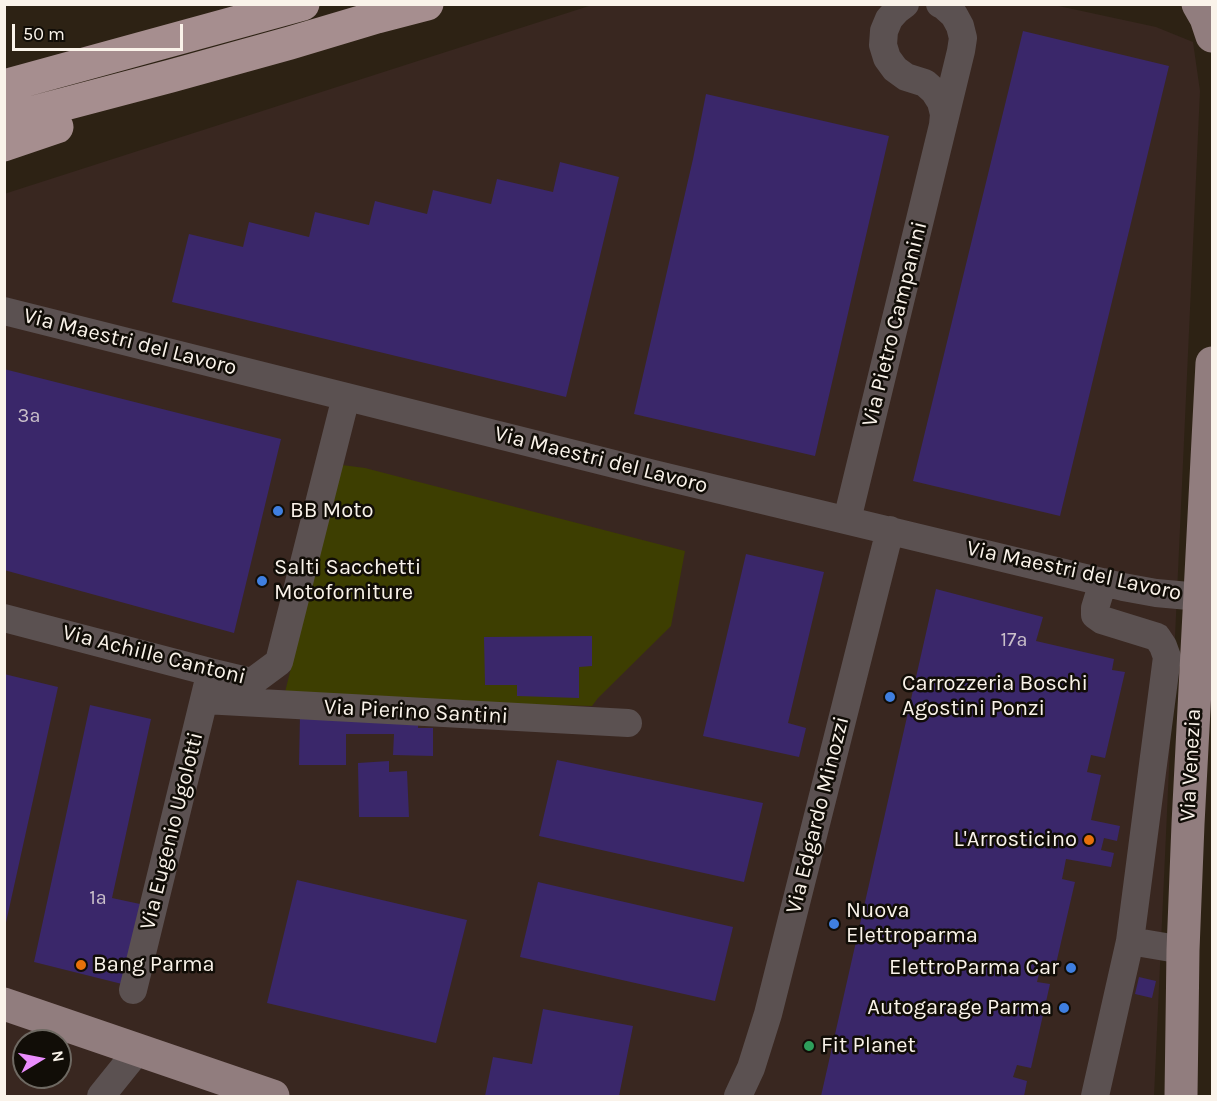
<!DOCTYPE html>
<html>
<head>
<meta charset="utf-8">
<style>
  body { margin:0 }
  #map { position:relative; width:1217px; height:1101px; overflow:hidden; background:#2d2214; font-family:Karla,sans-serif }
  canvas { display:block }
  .frame { position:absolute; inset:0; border:6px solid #faf3ea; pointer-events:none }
  .north { position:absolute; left:12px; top:1029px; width:60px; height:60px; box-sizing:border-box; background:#110d07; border:2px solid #6e6962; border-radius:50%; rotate:80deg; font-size:16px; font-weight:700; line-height:24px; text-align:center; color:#faf3ea }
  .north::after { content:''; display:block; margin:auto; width:21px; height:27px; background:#ea8dfd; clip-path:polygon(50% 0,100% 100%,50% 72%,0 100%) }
  .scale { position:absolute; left:12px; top:24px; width:171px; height:27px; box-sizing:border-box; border:3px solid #faf3ea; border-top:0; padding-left:8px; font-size:18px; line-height:21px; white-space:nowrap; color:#faf3ea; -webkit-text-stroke:4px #110d07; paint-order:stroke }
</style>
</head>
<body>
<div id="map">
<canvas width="1217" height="1101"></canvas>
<div class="frame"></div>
<div class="north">N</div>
<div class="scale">50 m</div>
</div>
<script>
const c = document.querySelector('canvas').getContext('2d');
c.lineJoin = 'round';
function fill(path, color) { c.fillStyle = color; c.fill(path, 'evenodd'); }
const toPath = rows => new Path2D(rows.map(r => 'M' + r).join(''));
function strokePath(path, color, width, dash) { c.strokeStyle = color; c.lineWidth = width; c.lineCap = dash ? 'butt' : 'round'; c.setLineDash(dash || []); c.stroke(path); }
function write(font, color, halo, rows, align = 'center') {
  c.font = font + ' Karla,sans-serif'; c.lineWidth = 5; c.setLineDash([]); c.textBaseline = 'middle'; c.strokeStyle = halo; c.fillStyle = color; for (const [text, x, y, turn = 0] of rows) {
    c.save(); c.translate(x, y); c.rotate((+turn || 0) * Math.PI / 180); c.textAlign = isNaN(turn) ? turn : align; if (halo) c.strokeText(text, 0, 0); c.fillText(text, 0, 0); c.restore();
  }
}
const industrial = toPath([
  [592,5,1054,5,1156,27,1193,42,1200,91,1154,1096,5,1096,4,194],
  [24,1041,60,1041,60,1077,24,1077]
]);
const green = toPath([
  [342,465,365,468,685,551,671,626,598,698,592,706,476,703,285,692]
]);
const building = toPath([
  [1023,31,1169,66,1060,516,913,481],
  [706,94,889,136,815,456,634,414,693,159],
  [560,162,619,177,566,397,172,302,189,234,243,247,249,222,309,237,315,212,369,225,375,201,427,214,433,190,491,204,497,179,553,192],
  [4,369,281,439,234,633,4,570],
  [746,554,824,572,788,723,806,728,799,757,703,736],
  [936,589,1043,617,1036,641,1114,659,1112,670,1125,672,1105,758,1091,755,1087,772,1101,775,1091,820,1120,826,1117,841,1104,838,1101,850,1114,853,1111,867,1066,859,1062,879,1075,882,1056,964,1042,961,1037,982,1050,984,1031,1068,1017,1065,1013,1077,1027,1081,1024,1096,821,1096],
  [592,636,592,666,579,667,579,698,517,696,517,685,485,685,484,637],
  [4,674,58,687,5,927,4,926],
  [90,705,151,719,112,898,140,904,122,984,34,962],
  [300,714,418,717,418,728,433,728,433,756,393,755,394,734,346,734,346,765,299,765],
  [557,760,763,803,744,882,539,836],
  [389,761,389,772,407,771,409,817,359,817,358,763],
  [297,880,467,920,436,1043,267,1003],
  [538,882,733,927,715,1001,520,957],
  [1139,977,1156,981,1152,998,1135,994],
  [543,1009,633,1026,619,1096,485,1096,493,1057,532,1064]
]);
const minor = toPath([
  [905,4,897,10,889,19,884,31,883,45,887,58,895,69,906,77,925,83,934,91,941,102,944,114,943,125],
  [4,311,654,474,1123,587,1156,593,1200,597],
  [847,520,961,51,963,38,960,26,954,15,944,6,940,4],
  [1103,582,1095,608,1095,615,1102,620,1157,637,1163,646,1167,657,1130,941,1183,950],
  [4,618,210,672,252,682,279,662,346,397],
  [204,700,628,723],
  [133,990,208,683],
  [101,1096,138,1050],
  [738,1096,751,1068,768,1014,890,530],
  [1095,1096,1130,941]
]);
const major = toPath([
  [1198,4,1206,18,1212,36],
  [4,1004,273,1096],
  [1181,1096,1183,950,1188,824,1212,363]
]);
const highway = toPath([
  [4,86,303,4],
  [4,120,171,76,290,43,377,17,427,4],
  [4,145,57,127]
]);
const markers = [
  [278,511,6,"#3f7fe0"],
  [262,581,6,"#3f7fe0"],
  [890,697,6,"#3f7fe0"],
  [1089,840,6,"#e8710a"],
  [834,924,6,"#3f7fe0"],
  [81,965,6,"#e8710a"],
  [1071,968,6,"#3f7fe0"],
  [1064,1008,6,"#3f7fe0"],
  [809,1046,6,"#2e9e5b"]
];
const numberNames = [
  ["3a",29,416],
  ["17a",1014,640],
  ["1a",98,898]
];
const streetNames = [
  ["Via Pietro Campanini",895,324,-76],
  ["Via Maestri del Lavoro",130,342,14],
  ["Via Maestri del Lavoro",601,460,14],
  ["Via Maestri del Lavoro",1074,571,12],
  ["Via Achille Cantoni",154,655,14],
  ["Via Pierino Santini",416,712,3],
  ["Via Venezia",1191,765,-87],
  ["Via Edgardo Minozzi",818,815,-76],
  ["Via Eugenio Ugolotti",172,831,-76]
];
const poiNames = [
  ["BB Moto",290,511],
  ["Salti Sacchetti",274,568],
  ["Motoforniture",274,593],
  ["Carrozzeria Boschi",902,684],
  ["Agostini Ponzi",902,709],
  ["L'Arrosticino",1077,840,"right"],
  ["Nuova",846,911],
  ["Elettroparma",846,936],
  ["Bang Parma",93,965],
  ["ElettroParma Car",1059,968,"right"],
  ["Autogarage Parma",1052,1008,"right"],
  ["Fit Planet",821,1046]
];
fill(industrial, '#392720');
fill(green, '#3d3e01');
fill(building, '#3a276a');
strokePath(minor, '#5b5151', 28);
strokePath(major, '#917d7e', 33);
strokePath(highway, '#a68e8f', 33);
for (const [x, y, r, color] of markers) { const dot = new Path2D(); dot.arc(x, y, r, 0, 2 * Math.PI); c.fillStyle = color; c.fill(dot); strokePath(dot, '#110d07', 2); }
write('20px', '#cac0ca', null, numberNames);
write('22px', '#faf3ea', '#110d07', streetNames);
write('22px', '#faf3ea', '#110d07', poiNames, 'left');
</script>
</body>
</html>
